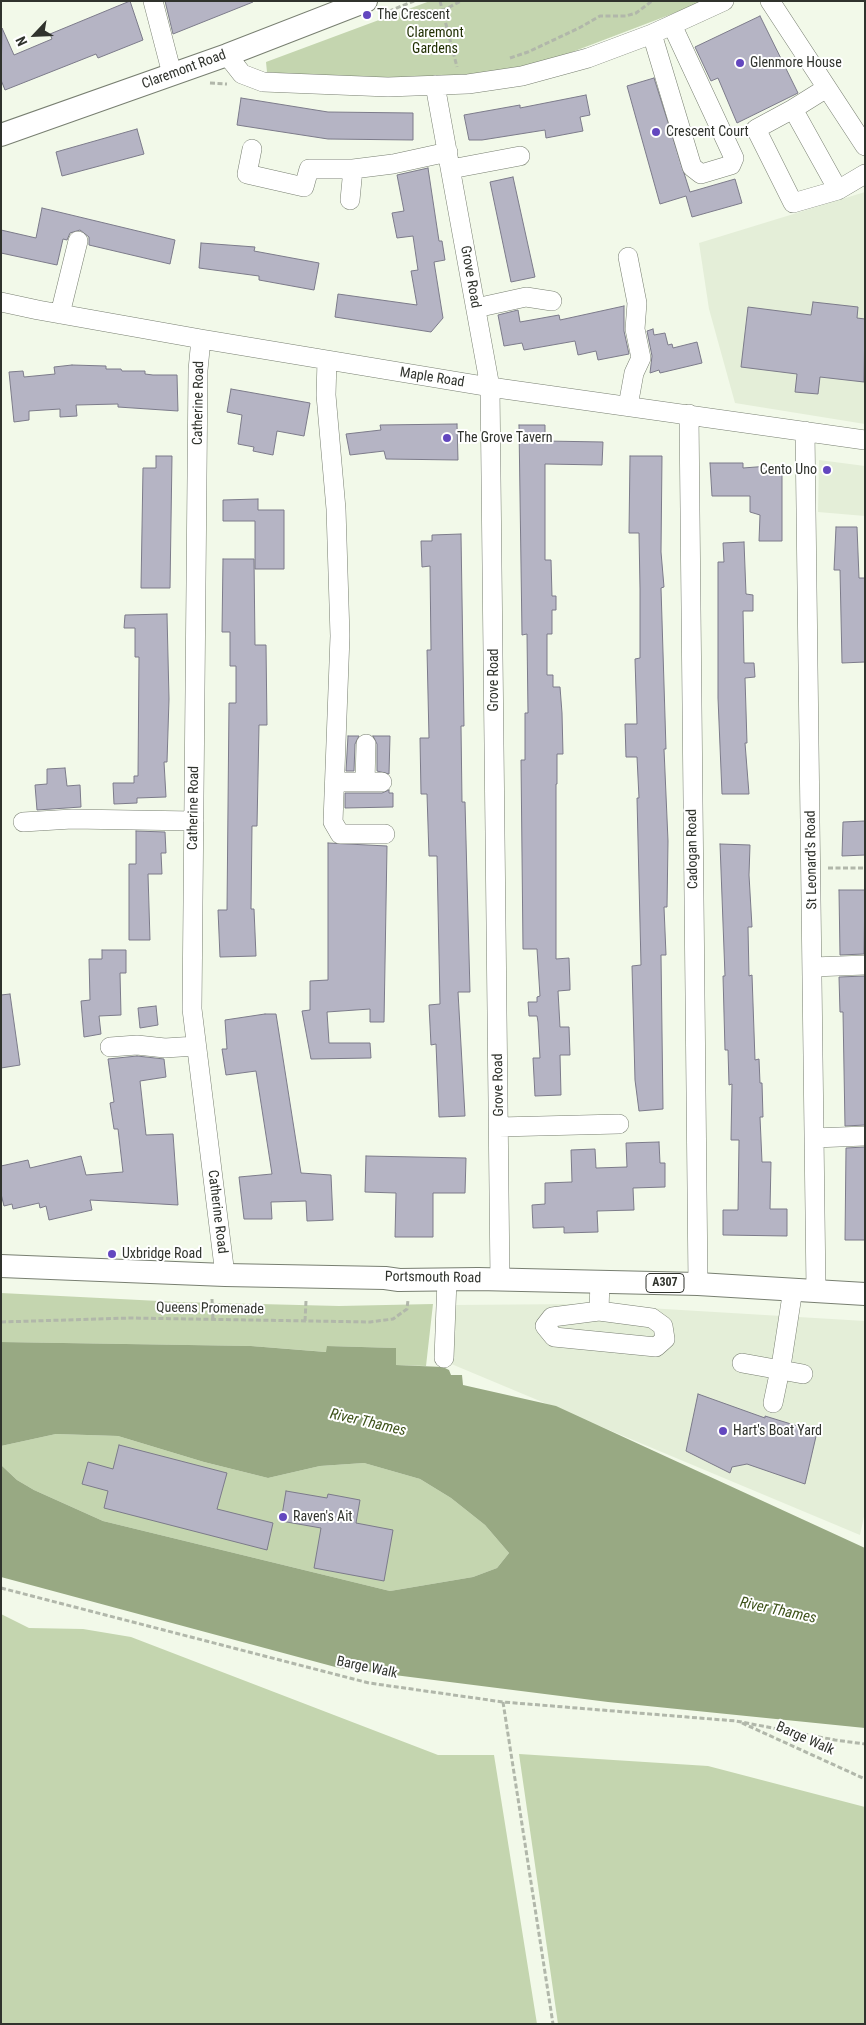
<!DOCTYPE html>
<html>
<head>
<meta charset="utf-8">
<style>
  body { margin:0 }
  #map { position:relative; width:866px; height:2025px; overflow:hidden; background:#f2f9e9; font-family:"Roboto Condensed",sans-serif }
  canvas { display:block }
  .frame { position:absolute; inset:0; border:2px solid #30332d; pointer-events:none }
  .north { position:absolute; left:10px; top:10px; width:50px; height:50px; -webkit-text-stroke:4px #fff; paint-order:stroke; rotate:245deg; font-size:14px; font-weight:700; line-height:20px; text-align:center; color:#30332d }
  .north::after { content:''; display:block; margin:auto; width:18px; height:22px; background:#30332d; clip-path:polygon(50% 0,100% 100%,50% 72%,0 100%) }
</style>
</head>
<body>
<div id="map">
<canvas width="866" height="2025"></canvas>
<div class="frame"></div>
<div class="north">N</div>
</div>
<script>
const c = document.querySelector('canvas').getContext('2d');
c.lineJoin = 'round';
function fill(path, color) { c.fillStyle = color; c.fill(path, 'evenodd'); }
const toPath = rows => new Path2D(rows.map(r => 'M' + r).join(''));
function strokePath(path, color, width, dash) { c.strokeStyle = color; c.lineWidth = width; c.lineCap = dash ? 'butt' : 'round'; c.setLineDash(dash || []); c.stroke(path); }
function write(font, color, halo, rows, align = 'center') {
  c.font = font + ' "Roboto Condensed",sans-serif'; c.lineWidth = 4; c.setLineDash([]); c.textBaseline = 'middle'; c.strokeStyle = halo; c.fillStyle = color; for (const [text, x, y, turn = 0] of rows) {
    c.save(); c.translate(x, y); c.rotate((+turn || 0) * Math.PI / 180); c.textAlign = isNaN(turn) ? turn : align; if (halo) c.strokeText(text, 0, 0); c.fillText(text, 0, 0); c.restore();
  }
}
const built = toPath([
  [865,192,865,424,735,403,709,309,699,243],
  [819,460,865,466,865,516,818,512],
  [581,1304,865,1321,865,1512,860,1535,449,1363,452,1305]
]);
const green = toPath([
  [430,1,706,1,517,73,386,82,267,72,266,62],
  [1,1293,179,1302,339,1306,433,1304,426,1366,396,1365,396,1348,327,1346,327,1352,251,1346,1,1342],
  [56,1434,118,1436,204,1462,268,1478,320,1466,364,1463,420,1479,451,1498,485,1525,509,1553,497,1568,473,1577,390,1591,103,1521,34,1490,17,1480,1,1465,1,1446],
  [1,1614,29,1628,83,1629,131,1637,438,1755,494,1755,537,2024,1,2024],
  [519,1754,708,1766,865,1807,865,2024,558,2024]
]);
const water = toPath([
  [1,1342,251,1346,326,1352,327,1346,396,1348,396,1365,443,1367,449,1370,451,1375,462,1375,463,1385,556,1406,865,1548,865,1728,608,1702,339,1668,1,1577,1,1465,17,1480,34,1490,103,1521,390,1591,473,1577,497,1568,509,1553,485,1525,451,1498,420,1479,364,1463,320,1466,268,1478,204,1462,118,1436,56,1434,1,1446]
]);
const building = toPath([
  [130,1,143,40,98,58,96,54,5,90,1,80,2,28,14,55,52,39,50,34,130,1],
  [165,1,253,1,253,2,173,34,165,1],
  [760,16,798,93,737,123,718,78,711,81,695,47,760,16],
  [654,78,690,192,735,179,742,203,692,217,686,196,660,204,627,86,654,78],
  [586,95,590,115,580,117,583,131,546,138,545,130,482,140,469,140,464,115,520,105,520,108,586,95],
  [241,98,328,112,413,113,413,140,328,139,237,125,241,98],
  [137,129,144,154,62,176,56,152,137,129],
  [428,168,439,241,442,241,445,260,434,262,443,318,431,332,335,317,338,294,417,305,411,271,418,270,413,236,397,238,392,213,404,211,397,175,428,168],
  [513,177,535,277,511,282,490,182,513,177],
  [42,208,175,240,170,264,89,245,89,237,80,230,70,233,67,240,63,239,57,265,1,253,1,230,36,238,42,208],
  [201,243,255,247,254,251,319,263,314,290,259,280,259,276,199,268,201,243],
  [813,302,858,307,857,318,865,319,864,382,820,377,818,394,795,392,797,374,741,367,748,307,811,315,813,302],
  [624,306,624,331,629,354,598,360,596,351,578,355,575,341,524,350,522,343,504,346,498,315,518,310,520,322,559,315,560,320,624,306],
  [653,329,654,335,665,333,668,345,672,344,673,348,697,342,702,363,660,373,659,370,650,373,652,356,647,331,653,329],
  [72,365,106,366,106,369,121,369,122,371,145,371,145,374,153,375,177,375,178,411,118,407,118,404,76,405,77,416,60,417,60,409,29,411,29,420,14,422,9,372,23,371,24,377,55,374,54,367,72,365],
  [231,389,310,403,304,436,277,431,273,455,253,451,254,447,238,444,242,415,227,412,231,389],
  [457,424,458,460,386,459,384,451,350,455,346,434,381,430,380,425,457,424],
  [519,425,545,425,545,441,603,442,602,465,545,464,545,560,551,560,552,596,556,596,556,610,552,610,552,634,547,634,547,675,553,675,553,687,560,687,562,713,563,754,557,754,557,784,556,784,556,959,569,958,570,985,570,990,558,991,560,1027,569,1027,570,1055,560,1055,561,1095,535,1096,533,1058,540,1058,538,1022,537,1016,529,1016,528,1002,537,1002,537,997,540,996,537,949,523,949,521,760,525,760,525,713,528,713,527,634,522,635,519,425],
  [156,456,172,456,170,588,141,588,143,468,156,468,156,456],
  [630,456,662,456,661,552,664,587,661,588,666,749,664,749,668,841,667,907,664,907,666,955,661,955,663,1109,639,1111,635,1080,632,966,641,965,637,798,639,798,637,757,626,757,625,724,637,724,635,659,640,658,640,589,639,533,629,533,630,456],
  [710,463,743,463,743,468,782,465,782,541,759,541,760,515,750,512,750,496,712,496,710,463],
  [258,499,258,510,284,510,284,569,255,569,255,521,223,521,223,500,258,499],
  [836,527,857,527,859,578,865,578,865,662,842,663,840,570,834,570,836,527],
  [461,534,464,726,461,726,462,802,465,802,470,992,458,992,465,1116,439,1117,436,1044,431,1045,429,1005,440,1004,437,856,429,856,427,794,421,794,420,738,429,738,427,650,431,650,430,566,422,567,421,541,432,541,432,535,461,534],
  [744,542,746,594,753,595,753,611,743,611,744,663,754,663,755,677,745,678,747,743,745,743,749,794,722,794,718,698,718,562,724,562,723,543,744,542],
  [223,559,254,559,255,645,266,645,267,725,259,725,257,826,252,826,251,909,254,909,256,956,220,957,218,910,227,910,229,703,236,703,236,666,230,666,230,632,222,632,223,559],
  [167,614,169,699,167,762,164,762,166,797,137,798,137,803,114,804,113,783,134,783,134,776,138,776,139,657,135,657,135,628,124,628,125,615,167,614],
  [348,736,359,736,355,744,354,771,346,771,348,736],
  [373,736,390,736,389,774,377,771,377,744,373,736],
  [65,768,67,786,80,785,81,807,37,810,35,785,47,784,47,769,65,768],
  [389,790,389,793,393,793,393,807,345,808,345,793,382,793,389,790],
  [865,821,865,855,842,856,843,822,865,821],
  [136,831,165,832,166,853,161,853,162,874,148,874,150,940,129,940,129,864,136,864,136,831],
  [328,843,387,846,384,1022,370,1022,370,1009,327,1012,329,1043,370,1043,371,1058,311,1059,302,1011,310,1010,310,981,328,980,328,843],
  [720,844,750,845,749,875,752,927,748,927,749,976,752,975,755,1060,759,1059,760,1083,762,1083,763,1117,760,1117,762,1162,771,1162,770,1209,787,1209,787,1236,723,1235,723,1210,738,1210,739,1140,731,1140,732,1084,729,1085,728,1050,725,1050,723,976,725,976,720,844],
  [839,890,865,890,864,954,840,955,839,890],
  [102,950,126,950,126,973,120,973,121,1015,99,1016,101,1034,84,1037,81,1001,90,1000,89,959,102,959,102,950],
  [865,976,865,1125,845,1126,843,1012,840,1012,839,977,865,976],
  [10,994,20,1065,1,1068,1,995,10,994],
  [156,1006,158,1025,140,1028,138,1008,156,1006],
  [265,1014,276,1014,301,1173,331,1175,333,1220,307,1221,306,1201,271,1202,272,1219,244,1219,239,1177,272,1174,256,1071,226,1075,222,1049,227,1049,225,1020,265,1014],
  [137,1056,164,1059,166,1077,140,1081,146,1135,173,1134,178,1205,90,1200,92,1210,49,1220,46,1206,40,1208,39,1203,13,1209,12,1204,4,1206,1,1194,1,1166,28,1160,30,1168,81,1156,86,1175,123,1172,118,1129,114,1129,110,1103,114,1102,108,1059,137,1056],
  [659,1142,660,1163,665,1163,665,1187,633,1188,634,1210,597,1211,598,1232,564,1233,564,1227,533,1228,532,1205,545,1204,545,1183,572,1182,571,1150,595,1149,596,1168,627,1167,626,1143,659,1142],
  [865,1147,865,1240,845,1240,846,1148,865,1147],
  [366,1156,466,1158,465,1193,433,1193,433,1237,395,1237,396,1193,365,1192,366,1156],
  [698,1394,765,1418,765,1416,817,1432,805,1484,747,1464,732,1467,730,1473,686,1451,698,1394],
  [119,1445,227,1473,217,1509,273,1523,267,1550,104,1508,108,1491,82,1484,88,1462,113,1469,119,1445],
  [286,1491,327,1498,328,1494,360,1500,356,1523,393,1530,384,1581,314,1568,321,1528,281,1521,286,1491]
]);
const path = toPath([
  [440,1,457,67],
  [442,11,461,1],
  [382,14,414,1],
  [510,58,528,52,579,28,600,16,626,16,636,13,652,1],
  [210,83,227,84],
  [828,868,865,868],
  [212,1299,213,1320],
  [305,1321,306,1301],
  [1,1322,130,1318,370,1322,393,1319,407,1309,408,1300],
  [1,1588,369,1683,503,1702,736,1721,835,1740,865,1744],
  [503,1702,553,2024],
  [742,1723,865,1779]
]);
const minor = toPath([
  [153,1,172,74],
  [770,1,865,146],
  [652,34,692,167,701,174,731,165,734,158,672,25],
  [227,55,242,74,263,82,388,87,468,84,522,76,588,58,652,34,724,1],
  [435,85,490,387,500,1280],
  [825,89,793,109,838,190,865,174],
  [793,109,756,129,793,203,838,190],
  [252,149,247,174,304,187,309,169,353,169,393,164,448,152],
  [451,169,520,156],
  [350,200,353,169],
  [1,302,38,310,201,339,490,387,865,440],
  [476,308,526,297,552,301],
  [60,314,78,241],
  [201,339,198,370,192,1009,225,1275],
  [327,360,326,395,336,509,340,636,333,822,340,834,385,834],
  [628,406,634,373,641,358,635,329,637,303,628,257],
  [689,414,698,1284],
  [805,431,816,1290],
  [335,782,382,782],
  [365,782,366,744],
  [23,822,72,819,194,821],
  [813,967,865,965],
  [110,1047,137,1045,165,1048,196,1046],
  [499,1127,619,1124],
  [814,1138,865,1136],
  [599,1311,552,1317,545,1326,554,1337,656,1347,665,1339,663,1326,652,1318,599,1311,600,1281],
  [444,1358,447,1280],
  [742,1363,803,1374],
  [773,1403,782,1360,793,1289]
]);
const major = toPath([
  [1,135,227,55,366,1],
  [1,1266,225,1275,385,1278,399,1280,478,1279,698,1284,865,1294]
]);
const markers = [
  [367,15,5,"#6347bf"],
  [740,63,5,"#6347bf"],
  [656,132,5,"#6347bf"],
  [447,438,5,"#6347bf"],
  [827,470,5,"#6347bf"],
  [112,1254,5,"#6347bf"],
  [723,1431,5,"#6347bf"],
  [283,1517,5,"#6347bf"]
];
const shields = [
  [665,1283,38]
];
const shieldNames = [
  ["A307",665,1283]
];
const poiNames = [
  ["The Crescent",377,15],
  ["Glenmore House",750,63],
  ["Crescent Court",666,132],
  ["The Grove Tavern",457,438],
  ["Cento Uno",817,470,"right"],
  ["Uxbridge Road",122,1254],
  ["Hart's Boat Yard",733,1431],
  ["Raven's Ait",293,1517]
];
const parkNames = [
  ["Claremont",435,33],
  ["Gardens",435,49]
];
const streetNames = [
  ["Claremont Road",184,70,-20],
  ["Grove Road",470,277,80],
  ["Maple Road",432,378,9],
  ["Catherine Road",199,403,-89],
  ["Grove Road",494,680,-90],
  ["Catherine Road",194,808,-89],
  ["Cadogan Road",693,849,-91],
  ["St Leonard's Road",812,860,-91],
  ["Grove Road",499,1085,-91],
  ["Catherine Road",217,1212,83],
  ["Portsmouth Road",433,1278,1],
  ["Queens Promenade",210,1309,1],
  ["Barge Walk",367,1668,12],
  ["Barge Walk",805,1739,24]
];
const waterNames = [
  ["River Thames",368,1423,13],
  ["River Thames",778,1611,12]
];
fill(built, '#e4eed8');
fill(green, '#c4d5af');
fill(water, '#98a983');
fill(building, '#b5b4c4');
strokePath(building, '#7c7b8a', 1);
strokePath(minor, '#787f71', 20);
strokePath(major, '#787f71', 24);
strokePath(path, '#b1b7aa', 3, [5, 2.5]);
strokePath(minor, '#fff', 19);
strokePath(major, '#fff', 22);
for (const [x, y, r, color] of markers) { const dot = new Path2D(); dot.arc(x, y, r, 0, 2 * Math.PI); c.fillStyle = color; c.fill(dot); strokePath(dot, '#fff', 2); }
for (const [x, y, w] of shields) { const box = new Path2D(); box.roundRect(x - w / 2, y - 9.5, w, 19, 4); c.fillStyle = '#fff'; c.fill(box); strokePath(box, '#30332d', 1); }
write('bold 12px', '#30332d', null, shieldNames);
write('14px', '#30332d', '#fff', poiNames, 'left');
write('14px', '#213003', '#fff', parkNames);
write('14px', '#30332d', '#fff', streetNames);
write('italic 15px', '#3d5219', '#fff', waterNames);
</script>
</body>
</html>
